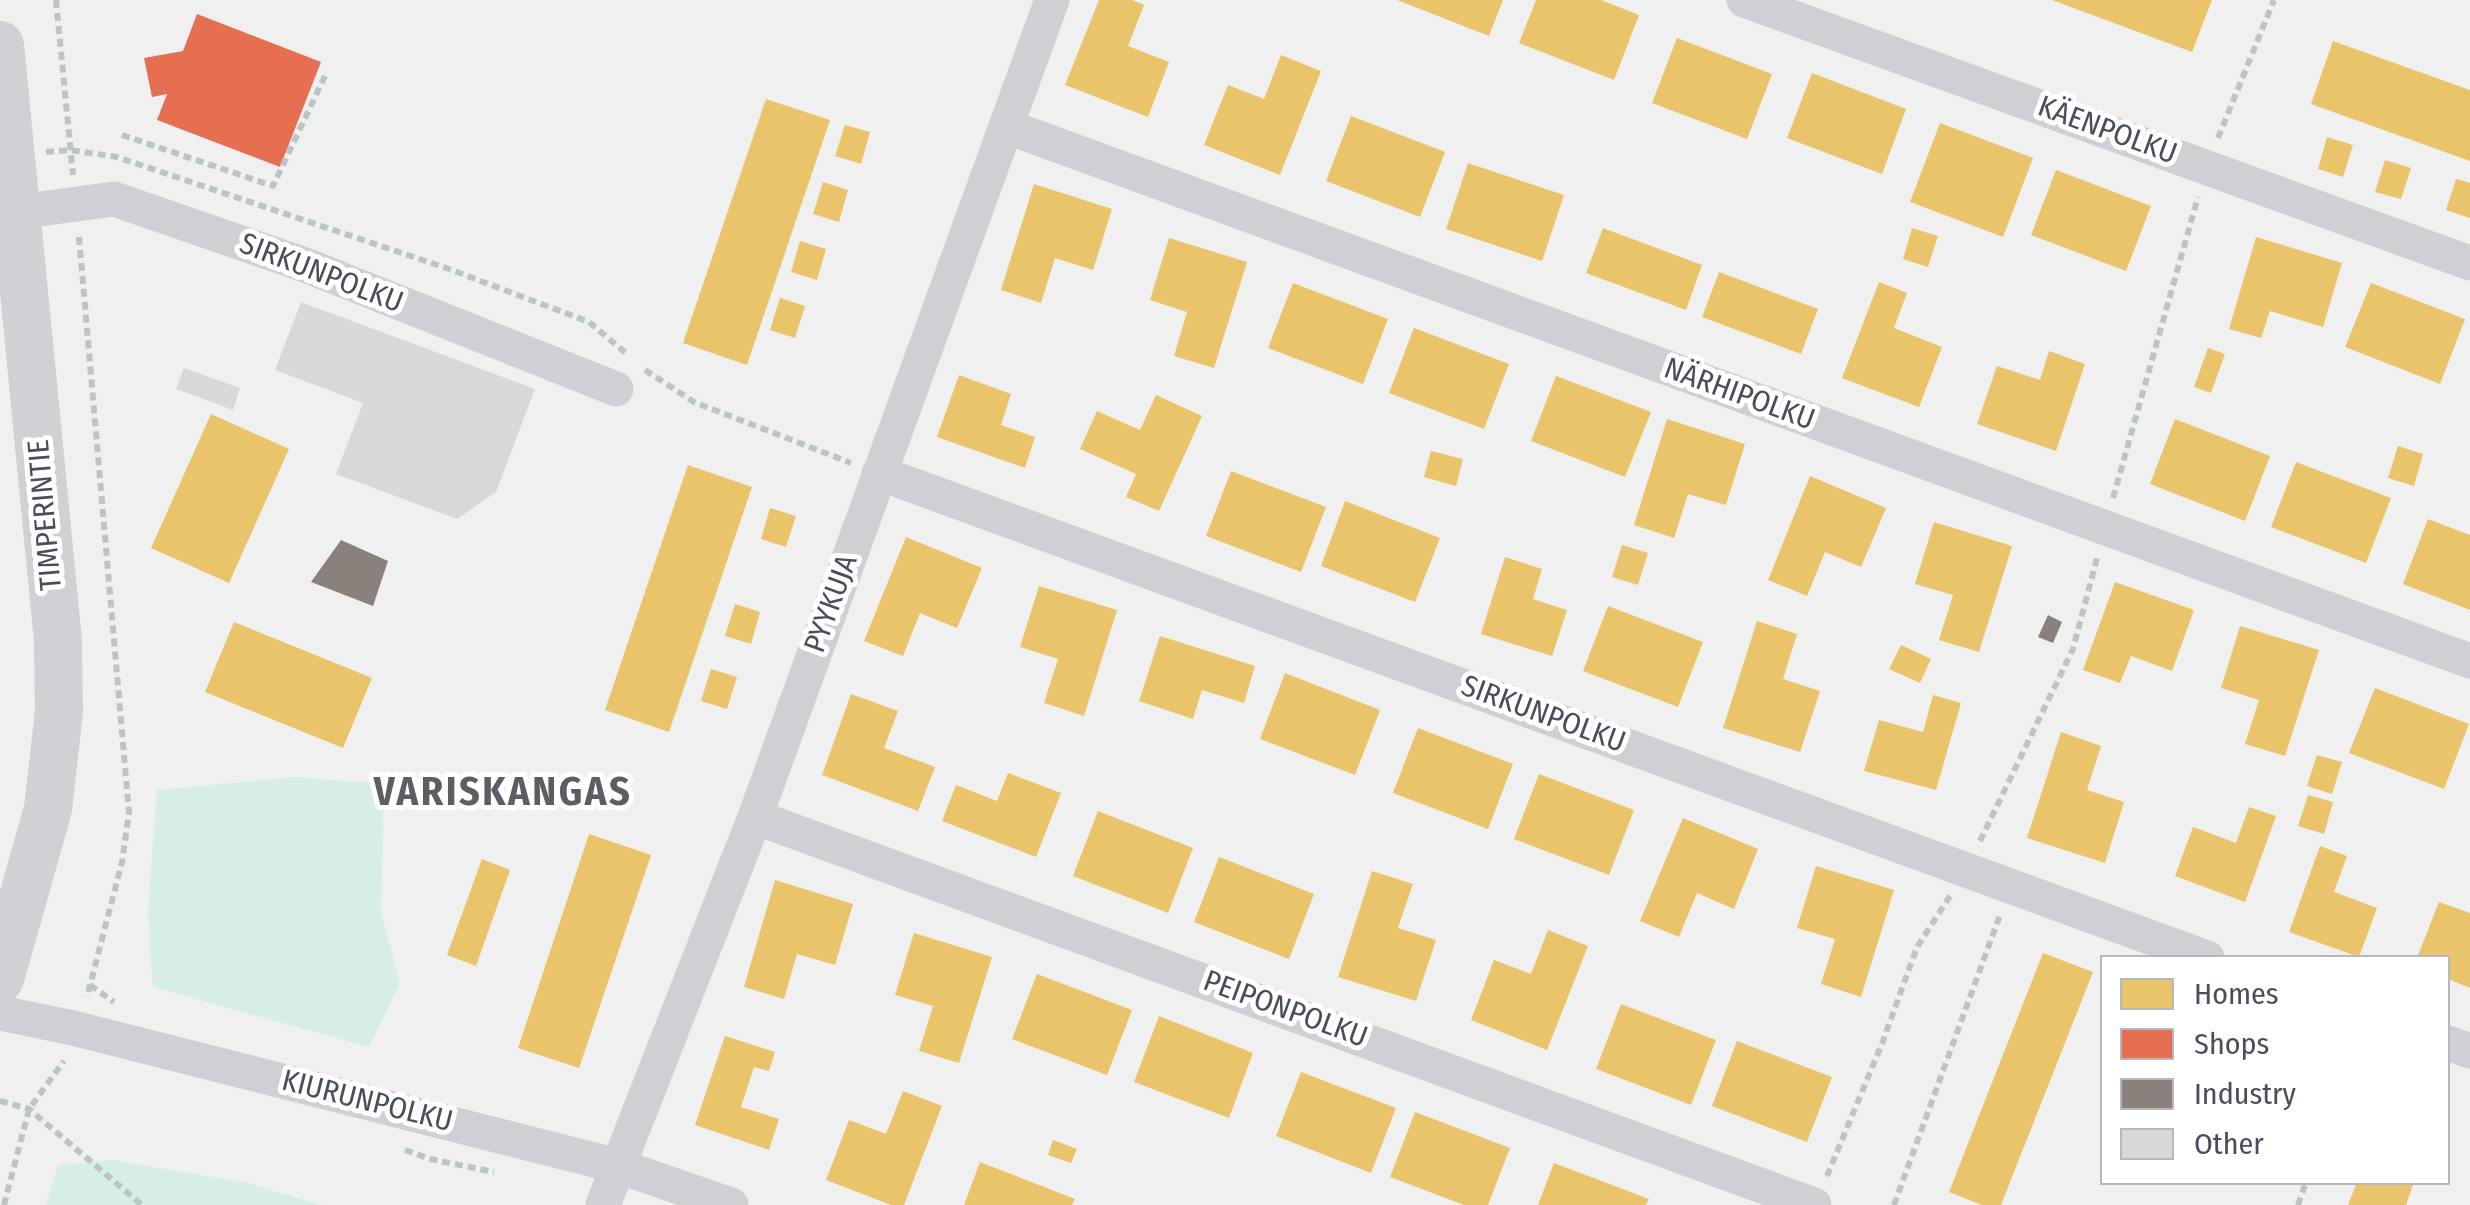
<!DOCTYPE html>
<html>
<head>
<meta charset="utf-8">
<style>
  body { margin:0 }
  #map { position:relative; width:2470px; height:1205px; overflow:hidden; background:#f0f0f0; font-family:"Fira Sans Condensed",sans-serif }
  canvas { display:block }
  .legend { position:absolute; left:2100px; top:955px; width:350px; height:230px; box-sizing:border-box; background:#fff; border:2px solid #b6b8bd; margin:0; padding:12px 18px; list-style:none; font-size:30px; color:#484e5b }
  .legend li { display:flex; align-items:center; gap:20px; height:50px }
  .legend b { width:50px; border:2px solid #b6b8bd }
</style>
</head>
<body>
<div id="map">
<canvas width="2470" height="1205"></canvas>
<ul class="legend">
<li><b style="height:28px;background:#e9c46a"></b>Homes</li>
<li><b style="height:28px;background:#e76f51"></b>Shops</li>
<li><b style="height:28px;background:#8a817c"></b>Industry</li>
<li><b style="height:28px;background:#d8d8da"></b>Other</li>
</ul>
</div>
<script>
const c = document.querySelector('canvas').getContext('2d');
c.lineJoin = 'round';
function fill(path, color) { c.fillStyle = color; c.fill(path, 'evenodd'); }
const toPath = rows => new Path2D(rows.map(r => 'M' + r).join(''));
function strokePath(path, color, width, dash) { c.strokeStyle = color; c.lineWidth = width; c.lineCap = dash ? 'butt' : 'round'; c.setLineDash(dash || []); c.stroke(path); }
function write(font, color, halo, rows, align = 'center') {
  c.font = font + ' "Fira Sans Condensed",sans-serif'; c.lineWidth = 10; c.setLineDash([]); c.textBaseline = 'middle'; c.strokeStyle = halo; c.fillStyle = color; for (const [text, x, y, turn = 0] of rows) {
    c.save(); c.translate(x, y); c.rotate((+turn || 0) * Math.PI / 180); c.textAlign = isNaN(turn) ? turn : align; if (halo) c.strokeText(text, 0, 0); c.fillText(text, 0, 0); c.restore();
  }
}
const green = toPath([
  [296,777,384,784,381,913,400,983,369,1047,153,987,148,914,157,790],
  [112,1160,248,1183,321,1205,46,1205,58,1165]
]);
const homes = toPath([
  [1099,0,1132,0,1144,5,1128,46,1169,62,1148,117,1065,85],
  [1397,0,1503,0,1489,36],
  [1536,0,1601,0,1639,15,1614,80,1519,43],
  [2052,0,2212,0,2192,52],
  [1677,38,1772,74,1747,139,1652,103],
  [2333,41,2470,90,2470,161,2311,104],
  [1281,55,1321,71,1280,175,1204,145,1228,85,1264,99],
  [1812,73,1906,109,1882,174,1787,138],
  [766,99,830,120,747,365,683,343],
  [1351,116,1445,152,1420,217,1326,181],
  [1940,123,2033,158,2003,237,1910,202],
  [845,125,870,132,861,164,835,156],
  [2327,137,2353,145,2343,177,2318,169],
  [2385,160,2411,168,2401,199,2375,192],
  [1468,163,1564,195,1542,261,1446,229],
  [2056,170,2151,206,2126,271,2031,235],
  [2456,179,2470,183,2470,218,2446,210],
  [823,182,848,190,839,222,813,214],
  [1034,184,1112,209,1093,270,1055,258,1041,303,1001,290],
  [1603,228,1702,265,1686,310,1586,273],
  [1912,228,1938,236,1928,267,1903,259],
  [2256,237,2342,263,2323,327,2270,311,2261,338,2229,329],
  [1169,238,1247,262,1214,368,1174,356,1187,312,1150,300],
  [800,241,826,249,817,280,791,272],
  [1719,272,1818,309,1801,354,1702,317],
  [1879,282,1907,293,1894,328,1942,347,1919,407,1842,378],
  [1293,283,1388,319,1363,384,1268,348],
  [2371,283,2465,319,2440,384,2345,347],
  [780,298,805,306,795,338,770,330],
  [1414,328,1509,364,1484,429,1389,393],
  [2208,348,2225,354,2211,393,2194,387],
  [2049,351,2085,364,2056,451,1977,424,1997,366,2040,380],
  [959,375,1011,394,1001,425,1035,437,1025,468,937,437],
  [1556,376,1651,412,1625,477,1531,441],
  [1156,395,1202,416,1159,511,1126,497,1136,474,1080,449,1097,411,1140,430],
  [211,414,289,449,229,583,151,548],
  [1667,419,1745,444,1726,505,1688,494,1674,538,1634,525],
  [2175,419,2270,456,2245,521,2150,484],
  [2398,446,2423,454,2414,486,2388,478],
  [1431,451,1463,459,1456,486,1424,477],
  [2296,462,2391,498,2366,563,2271,527],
  [688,465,752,487,669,732,605,710],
  [1231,471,1326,507,1301,572,1206,536],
  [1810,476,1886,508,1861,567,1825,552,1807,596,1768,580],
  [1345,501,1440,538,1415,602,1321,566],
  [770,508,796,516,786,547,761,539],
  [2428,519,2470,535,2470,610,2403,584],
  [1934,522,2012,546,1979,652,1939,640,1953,595,1915,584],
  [906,537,982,568,957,628,920,613,903,656,864,641],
  [1622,545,1648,553,1638,585,1612,577],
  [1505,557,1542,569,1533,599,1567,610,1552,656,1481,634],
  [2115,582,2194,610,2172,671,2131,656,2120,683,2083,670],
  [1039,586,1117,610,1084,716,1044,703,1058,659,1020,647],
  [735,604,760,612,751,644,725,636],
  [1608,606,1703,642,1678,707,1583,671],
  [1757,621,1797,634,1783,679,1820,691,1800,752,1723,728],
  [234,622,372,678,343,748,205,692],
  [2240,626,2319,650,2285,756,2245,744,2259,700,2221,688],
  [1160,636,1255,666,1244,703,1202,690,1193,719,1139,701],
  [1901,645,1931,659,1920,683,1889,669],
  [711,669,737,677,727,709,701,701],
  [1285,673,1380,710,1355,775,1260,739],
  [2375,688,2469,724,2444,789,2349,753],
  [851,694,898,711,884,748,935,767,918,811,822,775],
  [1933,695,1961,703,1936,790,1864,771,1879,720,1923,732],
  [1418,728,1513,764,1488,829,1393,793],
  [2061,732,2101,746,2087,790,2124,802,2105,863,2027,838],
  [2317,755,2342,762,2332,794,2307,786],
  [1008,773,1061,793,1036,857,942,821,956,785,997,801],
  [1539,774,1634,810,1609,875,1514,839],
  [2308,795,2333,802,2324,834,2298,826],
  [2249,807,2276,816,2245,902,2175,876,2193,827,2236,843],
  [1098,811,1193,848,1168,913,1073,876],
  [1683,818,1758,849,1734,909,1697,893,1679,937,1640,921],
  [589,834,651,855,579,1068,518,1048],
  [2320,846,2347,856,2334,892,2377,908,2359,957,2289,932],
  [1219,857,1314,894,1289,959,1194,922],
  [482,859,510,870,476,966,447,955],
  [1816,866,1894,890,1861,997,1821,984,1835,939,1797,928],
  [1372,871,1413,884,1398,928,1436,940,1416,1001,1338,977],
  [775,880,853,904,835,965,797,954,784,999,744,987],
  [2439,902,2470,913,2470,988,2448,979,2448,958,2417,958],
  [1548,930,1588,946,1547,1050,1471,1020,1494,960,1531,974],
  [914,933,992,957,959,1063,919,1051,933,1006,895,995],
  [2043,953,2093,972,2001,1205,1982,1205,1949,1192],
  [1037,974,1132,1010,1107,1075,1012,1039],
  [1621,1004,1716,1040,1691,1105,1596,1069],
  [1159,1016,1253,1053,1229,1118,1134,1082],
  [725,1036,775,1052,769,1071,754,1067,741,1107,779,1119,769,1150,695,1125],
  [1737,1041,1832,1077,1807,1142,1712,1106],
  [1301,1072,1396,1108,1371,1173,1276,1136],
  [903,1091,942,1106,904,1205,891,1205,826,1180,849,1120,886,1134],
  [1415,1112,1510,1148,1488,1205,1464,1205,1390,1177],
  [1053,1140,1077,1149,1071,1163,1048,1155],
  [980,1162,1075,1199,1072,1205,964,1205],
  [1554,1163,1649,1199,1646,1205,1538,1205],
  [2357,1182,2414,1182,2406,1205,2348,1205]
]);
const shops = toPath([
  [197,14,321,62,280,167,157,120,167,94,152,97,144,58,183,51]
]);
const industry = toPath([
  [341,540,388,561,373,606,311,582],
  [2048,615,2062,622,2053,643,2038,637]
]);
const building = toPath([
  [301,302,535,389,496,492,457,519,336,474,363,403,275,370],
  [184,368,240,388,233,410,176,389]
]);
const path = toPath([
  [56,0,73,175],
  [122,135,273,186,325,76],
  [2218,138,2274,0],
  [46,152,70,150,117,157,449,269,589,322,628,355],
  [79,237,129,813,122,862,87,997],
  [645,370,694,402,851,463],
  [2113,498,2198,197],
  [1980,841,2073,649,2097,558],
  [90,985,114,1002],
  [0,1101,29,1109,142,1205],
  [405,1150,430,1159,494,1172],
  [1827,1176,1883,1041,1917,947,1950,896],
  [4,1205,29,1109,64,1061],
  [1894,1205,2000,915],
  [2298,1205,2306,1182]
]);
const street = toPath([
  [1744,0,2470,263],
  [1008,127,2470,661],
  [17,212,114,199,305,265,616,389],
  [879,473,2207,958],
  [755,817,1814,1205],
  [0,1013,73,1028,618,1166,731,1205],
  [2448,1043,2470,1051],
  [603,1205,755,817,1052,0]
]);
const secondary = toPath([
  [0,45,58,641,59,711,48,809,0,979]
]);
const streetNames = [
  ["KÄENPOLKU",2107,131,20],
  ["SIRKUNPOLKU",321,274,21],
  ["NÄRHIPOLKU",1739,395,20],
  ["TIMPERINTIE",46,515,-95],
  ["PYYKUJA",832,604,-70],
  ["SIRKUNPOLKU",1543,715,20],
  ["PEIPONPOLKU",1285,1010,20],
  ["KIURUNPOLKU",367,1102,14]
];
const districtNames = [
  ["VARISKANGAS",503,794]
];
fill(green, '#d6eee4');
fill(homes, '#e9c46a');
fill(shops, '#e76f51');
fill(industry, '#8a817c');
fill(building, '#d8d8da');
strokePath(path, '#bbc5c5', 6, [8, 5]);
strokePath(street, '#cfd0d3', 35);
strokePath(secondary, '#d0d1d4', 48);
write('30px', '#484e5b', '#fff', streetNames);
c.letterSpacing = '2.5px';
write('bold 40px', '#5c5e64', '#fff', districtNames);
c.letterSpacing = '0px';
</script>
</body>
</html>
